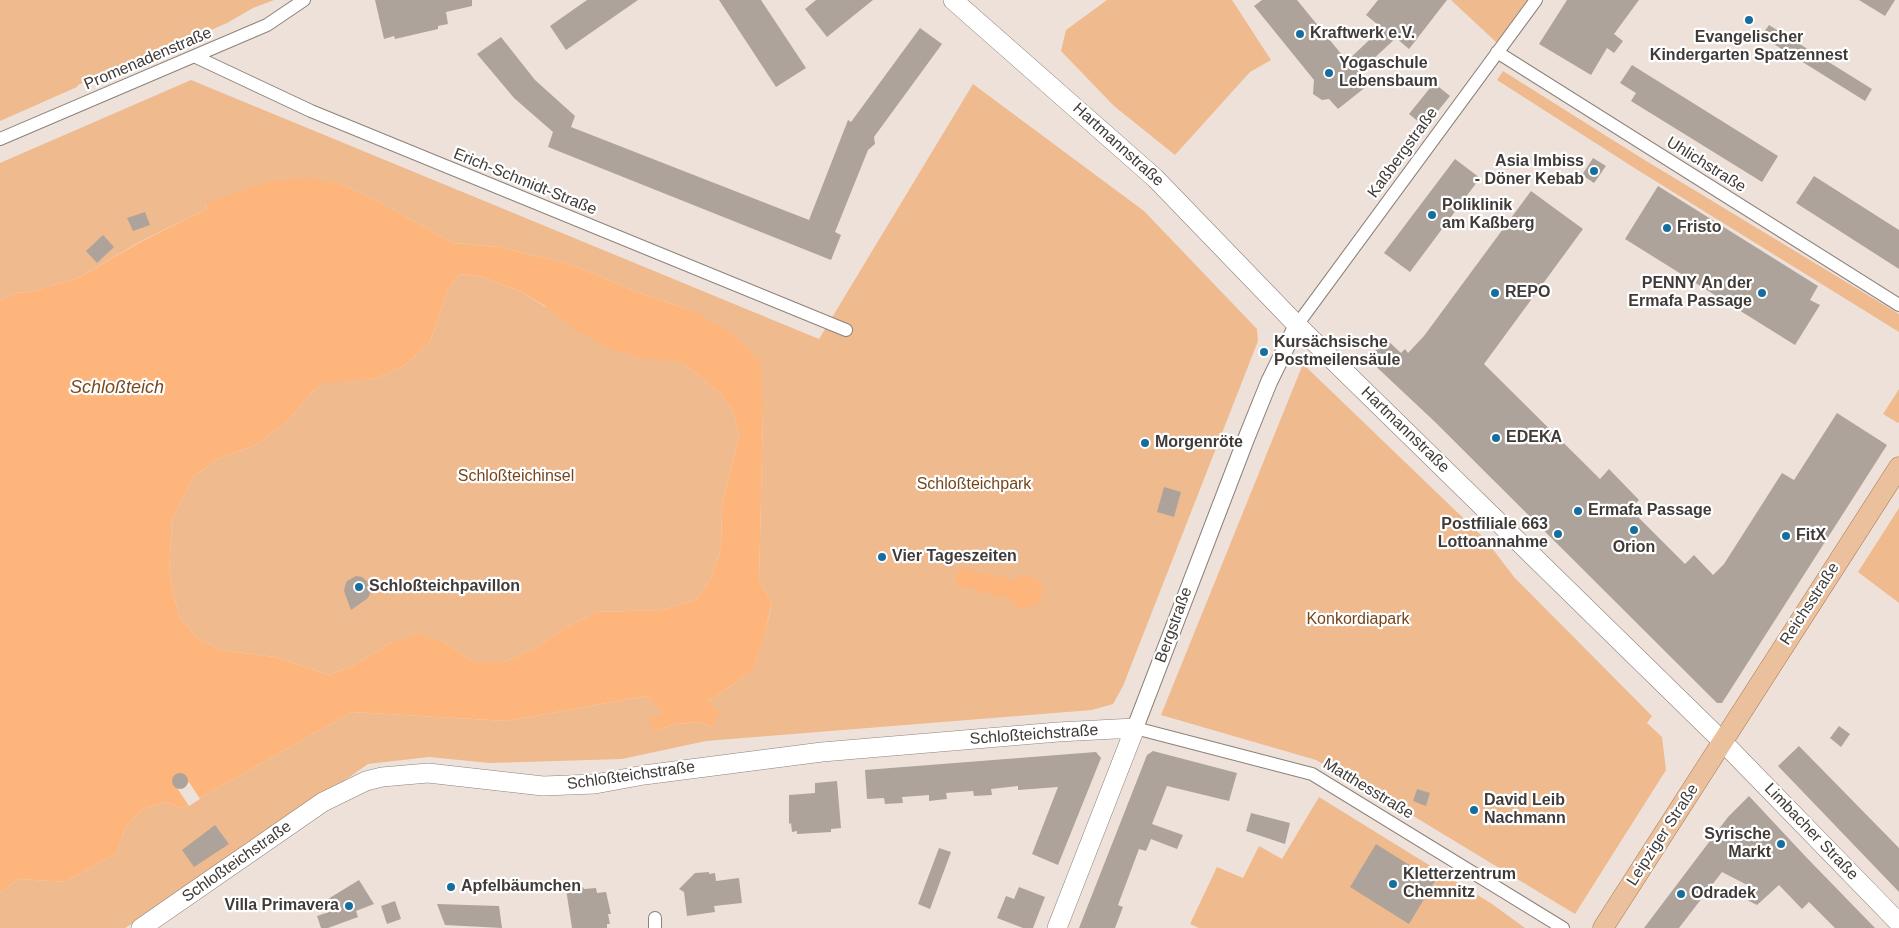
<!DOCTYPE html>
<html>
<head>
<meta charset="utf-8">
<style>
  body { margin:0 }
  canvas { display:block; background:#ede1d9 }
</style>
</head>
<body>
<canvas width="1899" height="928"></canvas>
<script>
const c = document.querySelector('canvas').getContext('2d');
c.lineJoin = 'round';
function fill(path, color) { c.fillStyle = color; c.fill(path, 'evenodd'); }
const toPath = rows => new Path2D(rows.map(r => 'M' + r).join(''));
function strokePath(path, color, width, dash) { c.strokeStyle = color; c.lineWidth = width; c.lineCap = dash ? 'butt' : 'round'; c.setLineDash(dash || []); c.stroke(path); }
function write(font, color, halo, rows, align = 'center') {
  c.font = font + ' Arial,sans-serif'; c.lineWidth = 4.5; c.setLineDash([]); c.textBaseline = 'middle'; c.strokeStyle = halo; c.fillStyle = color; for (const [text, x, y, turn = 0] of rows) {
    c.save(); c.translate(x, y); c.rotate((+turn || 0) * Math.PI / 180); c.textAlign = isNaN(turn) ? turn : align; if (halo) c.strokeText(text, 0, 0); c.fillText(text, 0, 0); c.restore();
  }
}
const green = toPath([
  [0,0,274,0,253,8,227,23,93,82,92,79,78,85,77,87,0,121],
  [1107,0,1232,0,1271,60,1250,72,1175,155,1114,106,1061,51,1066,30],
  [1451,0,1528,0,1497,43],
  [1503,71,1643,159,1899,314,1899,332,1636,169,1497,80],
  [191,80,819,339,973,84,1144,211,1257,329,1258,341,1123,686,1113,704,1092,710,706,741,622,759,490,763,429,757,368,764,195,886,125,928,0,928,0,892,19,879,65,882,117,853,125,828,143,809,165,802,182,808,352,712,507,721,646,696,666,713,653,731,676,724,700,722,713,727,708,702,754,669,768,620,772,602,759,581,763,410,693,311,637,292,570,264,499,247,453,243,381,203,339,183,205,204,207,209,141,241,78,278,30,292,16,293,0,301,0,163],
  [459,274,483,277,522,292,544,306,667,360,683,363,722,395,733,411,739,435,722,506,721,549,710,580,697,599,663,610,597,612,565,628,537,647,505,662,474,662,445,643,394,641,355,665,329,675,275,657,221,650,198,638,179,617,169,573,172,519,193,477,218,459,254,446,288,421,313,391,324,382,376,378,404,366,430,342,448,290],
  [1303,364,1485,539,1514,577,1652,716,1647,723,1662,737,1666,770,1575,914,1377,794,1316,760,1161,715],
  [1899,389,1899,422,1898,423,1883,414],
  [1899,508,1899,603,1858,572],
  [1319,797,1492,904,1525,928,1199,928,1190,924,1217,867,1243,878,1259,846,1282,859]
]);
const water = toPath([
  [307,178,339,183,381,203,453,243,499,247,570,264,637,292,693,311,730,332,760,360,763,410,759,581,772,602,764,636,754,669,708,702,719,712,713,727,700,722,676,724,653,731,649,718,665,713,646,696,507,721,352,712,182,808,165,802,143,809,125,828,117,853,65,882,19,879,0,892,0,301,16,293,30,292,78,278,142,241,207,209,205,203,270,181],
  [459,274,483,277,522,292,545,306,579,332,612,350,643,358,683,363,722,395,733,411,739,435,722,506,721,549,710,580,697,599,663,610,597,612,565,628,537,647,505,662,474,662,445,643,421,635,394,641,355,665,329,675,275,657,221,650,198,638,179,617,169,573,172,519,193,477,218,459,254,446,288,421,313,391,324,383,376,378,404,366,430,342,448,290],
  [965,567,980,574,981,571,996,577,997,575,1006,577,1005,579,1012,581,1018,576,1023,577,1024,574,1034,577,1033,579,1042,584,1041,588,1043,589,1040,602,1037,602,1036,606,1026,607,1025,610,1016,607,1016,604,1012,603,1012,601,1007,599,1007,597,1002,596,1001,598,986,592,985,594,970,588,961,588,955,584,959,568,965,569]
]);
const pier = toPath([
  [189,782,200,799,189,806,177,788,183,788]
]);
const building = toPath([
  [375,0,472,0,472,6,446,12,448,24,438,26,438,29,395,39,394,36,384,39],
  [587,0,638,0,566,50,550,26],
  [719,0,761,0,806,68,776,87],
  [816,0,873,0,827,37,805,9],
  [1262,0,1297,0,1347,61,1382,28,1366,15,1378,0,1447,0,1409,49,1396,38,1357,74,1367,86,1338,109,1329,99,1322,100,1313,94,1314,80,1254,6],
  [1567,0,1639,0,1614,34,1623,41,1614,53,1607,48,1591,75,1539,44],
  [1859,0,1895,0,1885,16],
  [1769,25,1872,89,1865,101,1761,36],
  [920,28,942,44,874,137,875,144,868,150,835,232,841,235,831,260,548,147,553,132,514,98,477,54,501,37,535,80,575,116,571,127,809,220,848,120,851,122],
  [1632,65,1778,156,1762,182,1631,101,1636,93,1620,83],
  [1434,83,1450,96,1425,127,1409,114],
  [1593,158,1606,166,1594,183,1582,175],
  [1455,159,1480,178,1410,272,1384,253],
  [1814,176,1899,230,1899,269,1796,203],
  [1658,186,1818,286,1810,300,1820,305,1795,345,1625,239],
  [1531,191,1583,229,1484,364,1600,479,1609,469,1639,500,1630,509,1685,564,1694,555,1713,575,1724,564,1782,473,1794,480,1837,413,1887,445,1722,703,1717,703,1434,421,1368,359,1386,339,1401,353,1405,349,1408,353,1424,336],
  [145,212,150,225,133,231,127,218],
  [103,235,114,247,97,263,86,251],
  [1164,487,1181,492,1174,517,1157,512],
  [356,576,362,577,369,583,370,594,368,598,351,610,344,591,345,586,347,581],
  [1839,726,1850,734,1841,747,1830,738],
  [1799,746,1899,848,1899,892,1778,766],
  [1153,751,1237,773,1229,801,1167,786,1152,824,1183,835,1177,849,1151,839,1146,851,1139,849,1118,905,1123,907,1115,928,1079,928,1147,755],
  [1096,752,1101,758,1058,865,1032,854,1058,787,1018,790,1018,786,991,789,992,795,974,796,973,791,946,793,947,799,929,801,929,795,902,797,903,803,885,804,884,798,867,799,865,770],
  '172 781a8 8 0 1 1 16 0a8 8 0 1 1-16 0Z',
  [837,781,841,828,831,829,831,832,797,834,797,831,792,832,791,823,789,824,789,795,815,793,815,783],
  [1417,789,1430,793,1426,806,1413,801],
  [1749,796,1806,857,1875,928,1835,928,1809,902,1802,909,1779,885,1757,905,1745,899,1751,887,1722,872,1679,928,1644,928,1728,817],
  [1251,813,1290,823,1285,844,1246,831],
  [215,825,229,844,194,867,182,850],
  [1376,844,1435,881,1409,924,1350,887],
  [939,848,951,852,930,909,918,904],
  [709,872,709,874,715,873,716,881,739,878,742,903,714,906,715,912,687,916,684,892,679,889,695,873],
  [359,880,374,904,356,911,358,917,328,928,321,928,317,916,332,911,328,899],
  [583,887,584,889,596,888,597,893,606,892,611,914,608,914,610,924,607,924,607,928,572,928,566,889],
  [1019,887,1045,897,1033,928,1023,928,997,918,1006,896,1014,899],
  [395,901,401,919,387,924,381,906],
  [437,904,499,906,502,928,445,925]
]);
const minor = toPath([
  [1497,52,1899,305],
  [196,57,311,111,846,330],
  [0,139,267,25,304,0],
  [1297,325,1536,0],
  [1135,728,1312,774,1563,928],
  [655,918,655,928]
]);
const tertiary = toPath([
  [1135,728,1246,439,1269,382,1297,325]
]);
const secondary = toPath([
  [953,0,1155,178,1297,325,1722,741,1899,923],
  [141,928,323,802,366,781,382,777,428,773,543,786,595,784,644,775,822,752,1058,732,1135,728,1057,928]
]);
const primary = toPath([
  [1603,928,1899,467]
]);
const markers = [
  [1749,20,5,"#166e9e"],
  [1300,34,5,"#166e9e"],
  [1329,73,5,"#166e9e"],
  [1594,171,5,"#166e9e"],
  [1432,215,5,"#166e9e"],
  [1667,228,5,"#166e9e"],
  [1495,293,5,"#166e9e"],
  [1762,293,5,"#166e9e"],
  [1264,352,5,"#166e9e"],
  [1496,438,5,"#166e9e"],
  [1145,443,5,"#166e9e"],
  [1578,511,5,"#166e9e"],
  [1634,530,5,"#166e9e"],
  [1558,534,5,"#166e9e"],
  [1786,536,5,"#166e9e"],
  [882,557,5,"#166e9e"],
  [359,587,5,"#166e9e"],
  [1474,810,5,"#166e9e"],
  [1781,844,5,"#166e9e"],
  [1393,884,5,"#166e9e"],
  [451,887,5,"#166e9e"],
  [1681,894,5,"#166e9e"],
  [349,906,5,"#166e9e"]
];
const poiNames = [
  ["Kraftwerk e.V.",1310,34],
  ["Evangelischer",1749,38,"center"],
  ["Kindergarten Spatzennest",1749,56,"center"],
  ["Yogaschule",1339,64],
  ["Lebensbaum",1339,82],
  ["Asia Imbiss",1584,162,"right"],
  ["- Döner Kebab",1584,180,"right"],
  ["Poliklinik",1442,206],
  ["am Kaßberg",1442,224],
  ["Fristo",1677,228],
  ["PENNY An der",1752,284,"right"],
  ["Ermafa Passage",1752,302,"right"],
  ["REPO",1505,293],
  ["Kursächsische",1274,343],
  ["Postmeilensäule",1274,361],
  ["EDEKA",1506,438],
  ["Morgenröte",1155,443],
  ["Ermafa Passage",1588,511],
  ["Postfiliale 663",1548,525,"right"],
  ["Lottoannahme",1548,543,"right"],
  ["FitX",1796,536],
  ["Orion",1634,548,"center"],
  ["Vier Tageszeiten",892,557],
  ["Schloßteichpavillon",369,587],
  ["David Leib",1484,801],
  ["Nachmann",1484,819],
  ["Syrische",1771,835,"right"],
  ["Markt",1771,853,"right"],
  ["Kletterzentrum",1403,875],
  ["Chemnitz",1403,893],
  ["Apfelbäumchen",461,887],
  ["Odradek",1691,894],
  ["Villa Primavera",339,906,"right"]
];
const streetNames = [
  ["Promenadenstraße",148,59,-23],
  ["Hartmannstraße",1118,145,42],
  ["Kaßbergstraße",1403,153,-54],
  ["Uhlichstraße",1706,165,32],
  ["Erich-Schmidt-Straße",525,182,22],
  ["Hartmannstraße",1405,430,44],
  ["Reichsstraße",1810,604,-57],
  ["Bergstraße",1174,625,-70],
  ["Schloßteichstraße",1034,735,-4],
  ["Schloßteichstraße",631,776,-8],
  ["Matthesstraße",1368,789,31],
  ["Limbacher Straße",1811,832,46],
  ["Leipziger Straße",1663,835,-57],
  ["Schloßteichstraße",237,862,-35]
];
const parkNames = [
  ["Schloßteichinsel",516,477],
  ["Schloßteichpark",974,485],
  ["Konkordiapark",1358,620]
];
const waterNames = [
  ["Schloßteich",117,388]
];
fill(green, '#f0ba8f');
fill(water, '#feb57b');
fill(pier, '#ede1d9');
fill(building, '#aea39a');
strokePath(minor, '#8d827a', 14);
strokePath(tertiary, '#8d827a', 18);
strokePath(secondary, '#8d827a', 20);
strokePath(primary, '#a6774f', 21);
strokePath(minor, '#fff', 12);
strokePath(tertiary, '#fff', 16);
strokePath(secondary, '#fff', 19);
strokePath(primary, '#ebc19d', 20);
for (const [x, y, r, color] of markers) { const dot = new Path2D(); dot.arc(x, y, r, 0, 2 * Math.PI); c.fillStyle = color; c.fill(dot); strokePath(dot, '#fff', 2); }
write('bold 16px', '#403b38', '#fff', poiNames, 'left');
write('16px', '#403b38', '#fff', streetNames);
write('16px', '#75461b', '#fff', parkNames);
write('italic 18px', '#794a20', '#fff', waterNames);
</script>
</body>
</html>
